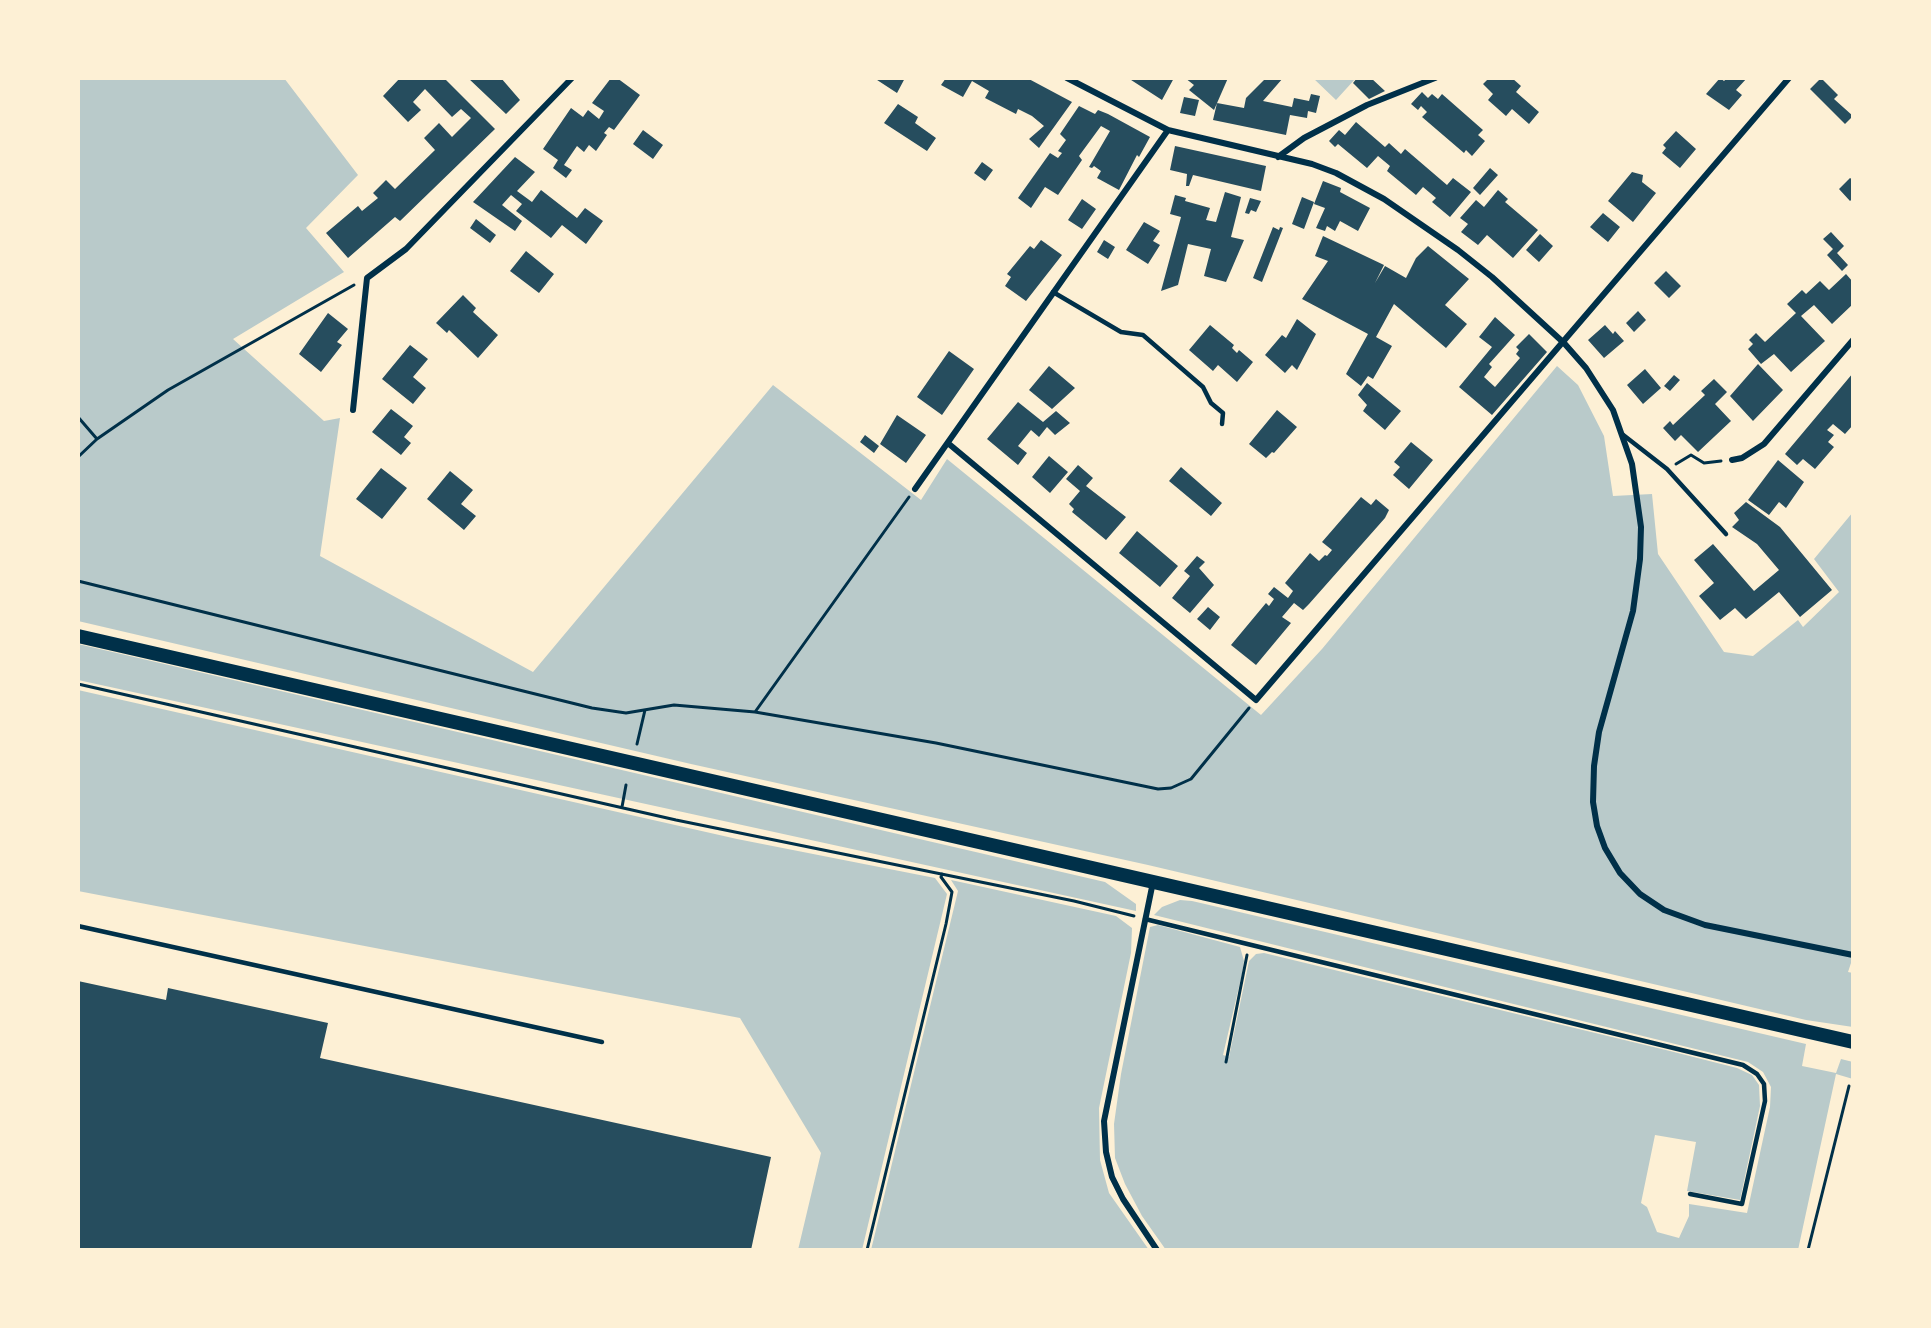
<!DOCTYPE html>
<html>
<head>
<meta charset="utf-8">
<style>
  body { margin:0 }
  #map { position:relative; width:1931px; height:1328px; overflow:hidden; background:#fdf0d5; font-family:Manrope,sans-serif }
  canvas { display:block }
  .frame { position:absolute; inset:0; border:80px solid #fdf0d5; pointer-events:none }
</style>
</head>
<body>
<div id="map">
<canvas width="1931" height="1328"></canvas>
<div class="frame"></div>
</div>
<script>
const c = document.querySelector('canvas').getContext('2d');
c.lineJoin = 'round';
function fill(path, color) { c.fillStyle = color; c.fill(path, 'evenodd'); }
const toPath = rows => new Path2D(rows.map(r => 'M' + r).join(''));
function strokePath(path, color, width, dash) { c.strokeStyle = color; c.lineWidth = width; c.lineCap = dash ? 'butt' : 'round'; c.setLineDash(dash || []); c.stroke(path); }
const green = toPath([
  [78,78,284,78,358,175,306,228,344,272,233,339,324,421,340,418,320,556,533,672,773,385,921,500,947,459,1261,715,1322,649,1557,366,1578,385,1604,436,1613,496,1652,494,1658,554,1724,652,1753,656,1798,620,1803,627,1839,592,1814,559,1853,512,1853,957,1848,972,1853,973,1853,1027,1806,1020,1148,865,691,764,78,621],
  [1313,78,1356,78,1336,100],
  [78,644,1105,882,1136,904,1136,911,78,680],
  [78,690,737,839,935,878,947,894,862,1250,798,1250,821,1153,740,1018,78,891],
  [951,880,1116,916,1132,928,1131,953,1099,1108,1100,1160,1109,1193,1149,1250,871,1250,958,891],
  [1180,900,1192,901,1806,1044,1802,1066,1836,1073,1841,1059,1853,1062,1853,1079,1836,1074,1798,1250,1166,1250,1142,1216,1125,1184,1115,1158,1114,1124,1121,1074,1150,927,1158,925,1240,947,1244,961,1242,974,1223,1055,1229,1057,1249,961,1256,954,1264,953,1670,1051,1737,1068,1752,1075,1759,1085,1760,1106,1740,1200,1687,1191,1696,1142,1655,1135,1641,1203,1647,1207,1657,1232,1679,1238,1689,1216,1689,1204,1747,1213,1770,1107,1771,1087,1763,1072,1748,1062,1154,915,1162,907]
]);
const building = toPath([
  [400,78,444,78,495,129,400,221,395,217,348,258,326,233,358,206,362,211,378,198,373,193,386,180,395,189,435,150,424,138,439,123,452,137,471,118,461,109,452,117,425,89,413,102,421,110,408,122,383,96],
  [468,78,501,78,520,100,506,114],
  [611,78,617,78,640,95,614,130,609,127,604,133,607,135,596,151,589,145,584,152,577,146,564,165,572,170,566,178,553,168,558,160,543,149,571,108,583,117,588,110,599,119,604,111,592,103],
  [874,78,905,78,897,93],
  [946,78,1027,78,1072,102,1039,148,1029,139,1044,126,1032,116,1018,109,1016,114,985,98,989,91,972,81,963,97,941,85],
  [1128,78,1174,78,1162,100],
  [1185,78,1228,78,1214,110,1189,90,1194,85],
  [1266,78,1283,78,1263,101,1292,107,1294,98,1309,101,1311,94,1320,96,1316,113,1308,111,1307,118,1290,115,1286,135,1213,120,1217,103,1244,108,1246,98],
  [1357,78,1371,78,1385,91,1369,99,1353,83],
  [1489,78,1512,78,1521,86,1516,92,1539,112,1529,124,1512,109,1506,116,1488,100,1493,94,1483,84],
  [1720,78,1724,81,1727,78,1747,78,1736,90,1742,95,1729,110,1706,94],
  [1821,78,1838,95,1834,99,1853,116,1845,124,1810,89],
  [1422,92,1428,98,1432,94,1438,99,1442,94,1483,130,1478,135,1485,141,1472,156,1466,150,1464,153,1422,117,1427,112,1421,106,1418,110,1411,104],
  [1184,97,1199,100,1195,116,1180,113],
  [898,104,918,117,915,123,936,138,927,151,884,123],
  [1079,106,1095,114,1098,110,1108,114,1150,137,1139,157,1137,155,1119,190,1097,178,1101,171,1094,166,1092,168,1089,167,1110,131,1101,126,1079,156,1082,160,1058,195,1045,187,1031,208,1018,198,1050,153,1058,158,1062,153,1058,151,1066,140,1060,134],
  [1356,122,1385,147,1389,143,1401,154,1405,149,1447,185,1453,178,1471,192,1450,217,1432,202,1436,198,1423,187,1416,195,1387,171,1390,166,1378,156,1367,168,1338,144,1335,147,1329,141,1339,130,1345,135],
  [643,130,663,145,653,159,633,144],
  [1676,131,1696,149,1680,168,1662,153,1666,148,1663,145],
  [1175,146,1266,166,1261,191,1193,175,1189,186,1186,186,1187,174,1170,170],
  [515,157,535,172,517,191,532,202,541,190,577,218,585,208,603,221,586,244,562,225,551,238,516,211,522,204,511,195,502,205,522,221,515,231,473,202],
  [982,162,993,170,985,181,974,173],
  [1490,168,1498,175,1480,195,1473,188],
  [1632,172,1643,175,1642,182,1656,193,1633,222,1608,201],
  [1850,178,1853,180,1853,198,1850,201,1839,189],
  [1323,181,1341,188,1340,192,1370,208,1358,231,1340,221,1335,231,1327,226,1325,231,1316,228,1325,208,1314,204],
  [1498,190,1508,199,1505,202,1538,230,1513,258,1487,235,1478,245,1461,232,1468,224,1460,218,1476,200,1484,207],
  [1225,192,1241,197,1231,237,1244,240,1226,282,1204,276,1211,249,1188,244,1178,285,1161,291,1181,217,1170,214,1175,195,1186,198,1185,201,1210,208,1206,220,1216,222],
  [1302,197,1314,202,1304,229,1292,224],
  [1250,198,1261,201,1256,212,1251,210,1249,214,1245,213],
  [1082,199,1096,209,1082,229,1068,220],
  [1603,213,1620,227,1608,242,1590,227],
  [476,219,496,235,490,243,470,228],
  [1144,222,1160,231,1153,241,1160,245,1148,264,1126,250],
  [1273,227,1279,230,1280,227,1283,228,1262,282,1253,278],
  [1831,232,1844,246,1837,253,1848,265,1842,271,1827,255,1833,249,1823,239],
  [1540,234,1553,246,1539,262,1526,250],
  [1323,236,1384,265,1375,283,1385,266,1406,278,1416,258,1428,246,1469,279,1445,305,1467,324,1446,348,1394,304,1376,337,1392,346,1373,379,1368,376,1361,386,1346,374,1368,334,1302,299,1328,261,1315,256],
  [1041,240,1062,255,1026,301,1005,286,1011,277,1007,274,1030,246,1034,249],
  [1104,240,1115,247,1108,259,1097,252],
  [526,251,554,274,539,293,510,271],
  [1666,271,1681,286,1669,298,1654,283],
  [1846,274,1853,282,1853,304,1832,324,1814,305,1801,316,1825,341,1791,372,1774,354,1761,364,1748,349,1753,344,1749,340,1756,333,1765,342,1796,313,1787,304,1802,290,1806,294,1820,281,1829,290],
  [463,295,476,308,473,312,498,335,478,358,449,330,447,333,436,323],
  [1638,311,1646,320,1634,332,1626,323],
  [328,313,348,329,337,342,342,345,321,372,299,354],
  [1495,317,1515,335,1489,364,1492,367,1484,377,1495,387,1520,358,1516,354,1519,350,1516,347,1529,334,1547,352,1492,415,1459,387,1492,347,1479,337],
  [1297,319,1316,334,1297,370,1292,365,1285,373,1265,355,1282,335,1286,338],
  [1210,325,1234,345,1232,348,1237,353,1239,350,1253,362,1237,382,1218,365,1213,371,1189,350],
  [1605,325,1613,334,1615,331,1624,341,1604,358,1588,340],
  [410,345,428,359,413,377,426,388,413,404,382,379],
  [949,351,974,369,942,415,917,397],
  [1758,364,1783,390,1753,421,1730,396],
  [1049,366,1075,388,1052,409,1029,390],
  [1645,369,1661,388,1643,404,1627,385],
  [1853,373,1853,425,1845,434,1833,424,1827,430,1834,435,1828,442,1834,447,1815,469,1803,459,1797,465,1785,454],
  [1674,375,1680,380,1670,391,1664,386],
  [1714,379,1727,392,1715,404,1731,421,1698,452,1681,435,1675,441,1663,428,1670,421,1673,425,1705,395,1701,391],
  [1367,383,1401,411,1385,430,1363,411,1367,405,1358,395],
  [1018,402,1043,422,1056,411,1070,423,1055,435,1047,427,1039,437,1031,430,1018,446,1027,453,1018,465,987,439],
  [391,409,413,426,404,437,411,443,401,455,372,432],
  [1277,410,1297,427,1274,453,1272,452,1266,458,1249,444],
  [897,415,926,435,906,463,880,444],
  [865,435,879,446,874,453,860,442],
  [1411,442,1433,460,1409,489,1393,475,1400,467,1394,462],
  [1049,456,1068,472,1050,493,1032,477],
  [1778,460,1804,482,1786,508,1779,502,1769,515,1748,500],
  [1078,465,1093,478,1086,486,1126,517,1106,540,1072,512,1074,509,1069,504,1080,491,1066,479],
  [1181,467,1222,503,1211,516,1169,481],
  [381,468,407,488,382,519,356,499],
  [450,471,473,490,461,504,476,516,464,530,427,499],
  [1361,497,1371,505,1376,499,1389,510,1385,518,1309,604,1303,610,1294,603,1282,617,1291,623,1256,665,1231,645,1266,603,1269,606,1274,599,1268,594,1274,587,1288,598,1293,591,1285,583,1310,553,1319,561,1325,555,1327,556,1332,550,1322,542],
  [1746,502,1780,527,1832,590,1800,617,1779,592,1746,619,1735,608,1720,620,1699,596,1714,583,1694,560,1713,544,1754,591,1779,570,1757,544,1732,527,1739,520,1734,513],
  [1137,531,1178,566,1160,587,1119,553],
  [1197,556,1205,562,1199,568,1214,585,1190,613,1172,598,1190,576,1184,571],
  [1208,607,1220,617,1210,630,1197,619],
  [78,981,166,1000,168,988,328,1023,320,1058,771,1157,751,1250,78,1250]
]);
const path = toPath([
  [78,417,97,439],
  [78,457,97,439,168,390,354,285],
  [1676,464,1691,455,1704,463,1721,461],
  [78,581,592,708,626,713,674,705,755,712,936,743,1158,789,1171,788,1191,779,1249,708],
  [78,684,676,820,1074,901,1134,916],
  [755,712,909,497],
  [637,744,645,710],
  [622,807,626,785],
  [1226,1062,1247,955],
  [867,1250,946,924,952,892,941,877,942,874],
  [1808,1250,1849,1086]
]);
const service = toPath([
  [1053,292,1121,332,1143,335,1203,387,1211,403,1223,413,1222,424],
  [1622,434,1667,469,1726,534],
  [1145,919,1743,1065,1757,1074,1764,1084,1765,1101,1742,1204,1690,1194],
  [78,926,602,1042]
]);
const minor = toPath([
  [1067,78,1168,130,1312,164,1336,173,1384,199,1458,250,1492,277,1564,343,1586,368,1613,410,1632,464,1641,527,1640,559,1633,611,1599,732,1594,766,1593,802,1597,826,1605,848,1620,873,1640,894,1664,910,1705,925,1853,955],
  [1278,157,1304,138,1367,105,1435,78],
  [353,410,367,278,406,249,572,78],
  [949,444,1256,700,1789,78],
  [1732,460,1742,458,1764,444,1853,340],
  [915,489,1168,130],
  [1153,882,1104,1121,1106,1152,1112,1177,1123,1199,1157,1250]
]);
const primary = toPath([
  [78,636,1853,1042]
]);
fill(green, '#b9caca');
fill(building, '#264d5e');
strokePath(path, '#003049', 3);
strokePath(service, '#003049', 4.5);
strokePath(minor, '#003049', 6);
strokePath(primary, '#003049', 14);
</script>
</body>
</html>
